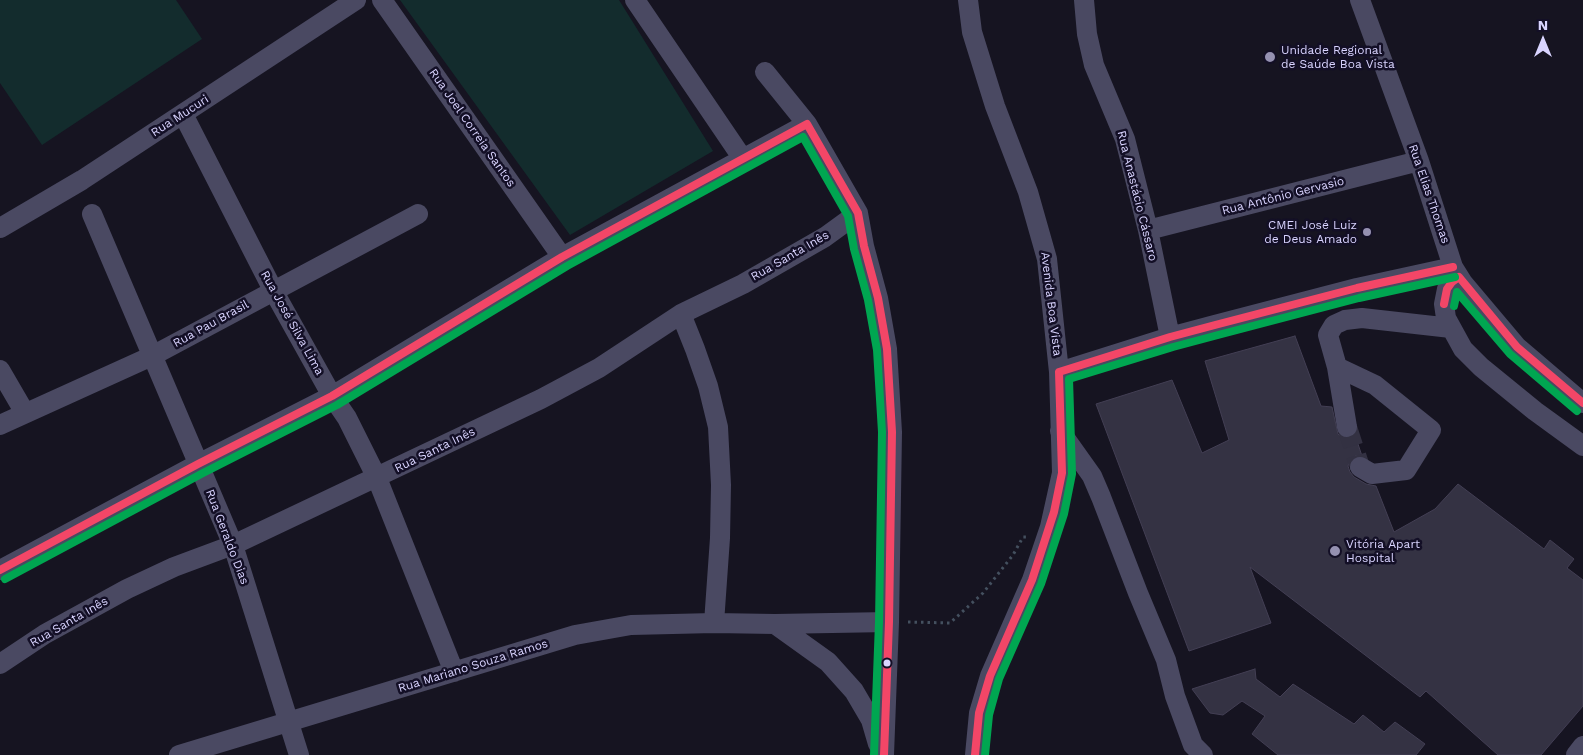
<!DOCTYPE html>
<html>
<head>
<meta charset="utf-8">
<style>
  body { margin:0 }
  #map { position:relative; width:1583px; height:755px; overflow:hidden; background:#161421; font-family:"Work Sans",sans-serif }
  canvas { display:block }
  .north { position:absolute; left:1518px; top:15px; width:50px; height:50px; -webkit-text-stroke:4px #130f26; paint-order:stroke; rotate:0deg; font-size:14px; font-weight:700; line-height:20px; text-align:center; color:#d9d4ff }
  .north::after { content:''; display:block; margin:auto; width:18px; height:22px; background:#d9d4ff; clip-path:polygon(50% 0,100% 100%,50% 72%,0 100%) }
</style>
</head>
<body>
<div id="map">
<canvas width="1583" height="755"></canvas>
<div class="north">N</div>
</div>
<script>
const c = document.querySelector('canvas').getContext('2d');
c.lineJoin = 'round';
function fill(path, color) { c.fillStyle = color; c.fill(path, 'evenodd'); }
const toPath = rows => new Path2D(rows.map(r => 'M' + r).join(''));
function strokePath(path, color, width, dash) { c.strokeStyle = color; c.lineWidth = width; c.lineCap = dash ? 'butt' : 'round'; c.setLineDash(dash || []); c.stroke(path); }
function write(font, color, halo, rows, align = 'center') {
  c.font = font + ' "Work Sans",sans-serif'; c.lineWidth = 5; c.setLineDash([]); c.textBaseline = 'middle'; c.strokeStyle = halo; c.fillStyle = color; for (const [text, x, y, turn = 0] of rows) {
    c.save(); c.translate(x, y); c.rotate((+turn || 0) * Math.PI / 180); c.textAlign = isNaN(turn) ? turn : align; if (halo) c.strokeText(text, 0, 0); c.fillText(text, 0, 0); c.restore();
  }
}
const green = toPath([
  [0,0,176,0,202,39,42,145,0,83],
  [400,0,619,0,713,151,570,235]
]);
const building = toPath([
  [1295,336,1321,406,1332,407,1338,434,1342,438,1348,439,1355,435,1362,456,1355,456,1350,461,1348,466,1350,472,1354,477,1366,484,1376,486,1394,532,1435,509,1458,484,1544,549,1550,540,1574,559,1567,568,1583,580,1583,706,1541,755,1498,755,1426,691,1420,697,1250,567,1271,623,1189,651,1096,404,1172,380,1202,453,1229,440,1205,361,1295,336],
  [1255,669,1256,679,1280,697,1293,684,1354,724,1363,715,1384,732,1395,722,1425,744,1416,755,1278,755,1252,734,1265,716,1242,701,1223,715,1210,713,1192,689,1255,669]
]);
const minorTunnel = toPath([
  [1347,427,1360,467]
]);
const path = toPath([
  [908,622,950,623,983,593,1013,555,1023,537,1026,537]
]);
const minor = toPath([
  [382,0,562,257],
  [635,0,743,159],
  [968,0,972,32,995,106,1028,192,1047,259,1059,372,1062,473,1050,527,1032,580,990,676,979,713,975,755],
  [1084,0,1087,34,1094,65,1125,139,1148,230,1170,337],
  [1360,0,1419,161,1453,267,1463,283,1517,347,1583,403],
  [765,72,807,124,858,213,864,246,878,298,887,349,892,432,889,622,884,755],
  [183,114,273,290,332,396,347,418,377,478,454,672],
  [92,214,233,545,299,755],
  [0,228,82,180,356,0],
  [1148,230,1419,161],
  [1459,277,1452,282,1447,289,1444,304,1446,318,1463,349,1481,367,1535,411,1583,446],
  [681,314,695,349,708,386,718,427,721,485,720,538,714,623],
  [1337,367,1375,385,1431,430,1406,470,1372,474,1360,467],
  [0,370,25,413],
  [1059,372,1170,337,1215,325,1357,288,1453,267],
  [0,425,152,356,418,214],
  [1347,427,1337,367,1328,335,1334,325,1345,320,1362,318,1451,328],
  [1060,431,1092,476,1101,497,1138,593,1166,660,1175,696,1193,745,1203,755],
  [0,570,198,464,332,396,562,257,807,124],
  [775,624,828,662,854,691,871,720,878,744],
  [0,664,45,634,127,589,174,567,233,545,541,399,599,368,681,314,743,284,825,237,858,213],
  [179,755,575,635,631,625,714,623,775,624,889,622],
  [1576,755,1583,746]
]);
const bus1 = toPath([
  [1444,304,1447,289,1452,282,1459,277,1517,347,1583,403],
  [0,570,198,464,332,396,562,257,807,124,858,213,864,246,878,298,887,349,892,432,889,622,884,755],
  [975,755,979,713,990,676,1032,580,1054,512,1062,473,1059,372,1170,337,1215,325,1357,288,1453,267]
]);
const bus2 = toPath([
  [1454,306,1457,292,1510,354,1577,411],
  [5,579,203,473,337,405,567,266,803,137,848,216,854,249,868,300,877,350,882,432,879,622,874,755],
  [985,755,989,715,999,679,1041,584,1064,514,1072,474,1069,379,1173,347,1218,335,1359,298,1455,277]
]);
const markers = [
  [1270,57,6,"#9591b1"],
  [1367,232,5,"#9591b1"],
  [1335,551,6,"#9591b1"],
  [887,663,4.5,"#d9d4ff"]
];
const poiNames = [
  ["Unidade Regional",1281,50],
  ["de Saúde Boa Vista",1281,64],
  ["CMEI José Luiz",1357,225,"right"],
  ["de Deus Amado",1357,239,"right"],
  ["Vitória Apart",1346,544],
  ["Hospital",1346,558]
];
const streetNames = [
  ["Rua Mucuri",180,116,-33],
  ["Rua Joel Correia Santos",472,128,55],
  ["Rua Elias Thomas",1429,194,71],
  ["Rua Anastácio Cássaro",1137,196,76],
  ["Rua Antônio Gervasio",1283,196,-14],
  ["Rua Santa Inês",790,256,-30],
  ["Avenida Boa Vista",1051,304,83],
  ["Rua José Silva Lima",292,323,61],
  ["Rua Pau Brasil",211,324,-29],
  ["Rua Santa Inês",435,450,-26],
  ["Rua Geraldo Dias",227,537,69],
  ["Rua Santa Inês",69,622,-30],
  ["Rua Mariano Souza Ramos",473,666,-17]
];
fill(green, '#132c2d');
fill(building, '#343243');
strokePath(building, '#433f54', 1);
strokePath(minorTunnel, '#333142', 20, [20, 10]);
strokePath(path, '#44505f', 3, [2.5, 4]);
strokePath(minor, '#4a4962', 20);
strokePath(bus1, '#f34667', 8);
strokePath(bus2, '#00a651', 8);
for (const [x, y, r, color] of markers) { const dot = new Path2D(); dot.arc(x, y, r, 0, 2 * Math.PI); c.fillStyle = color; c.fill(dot); strokePath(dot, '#130f26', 2); }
write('12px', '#d9d4ff', '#130f26', poiNames, 'left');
write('12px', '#d9d4ff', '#130f26', streetNames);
</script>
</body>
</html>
